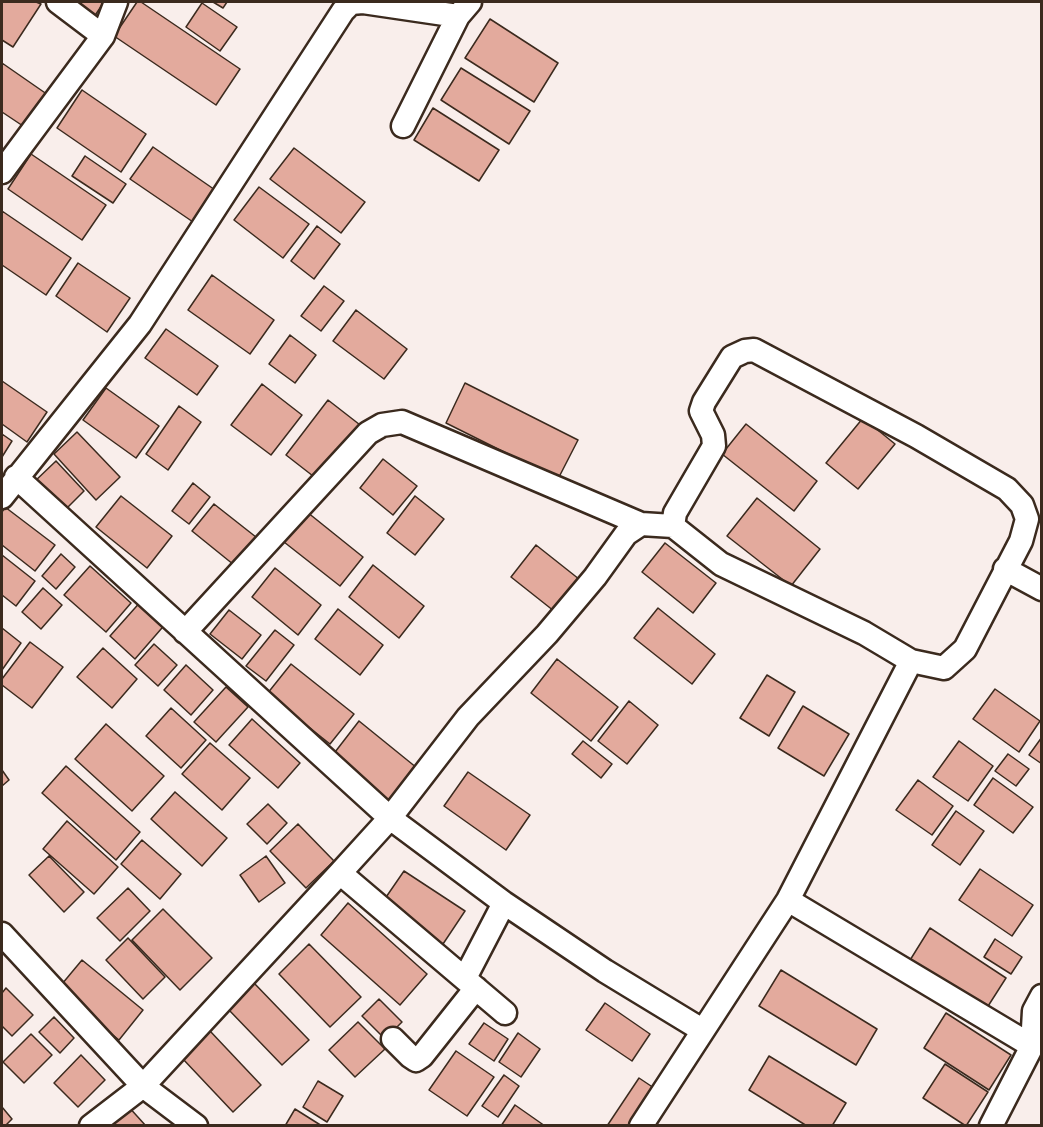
<!DOCTYPE html>
<html>
<head>
<meta charset="utf-8">
<style>
  body { margin:0 }
  #map { position:relative; width:1043px; height:1127px; overflow:hidden; background:#f9eeeb; font-family:Mynerve,sans-serif }
  canvas { display:block }
  .frame { position:absolute; inset:0; border:3px solid #3b2a1e; pointer-events:none }
</style>
</head>
<body>
<div id="map">
<canvas width="1043" height="1127"></canvas>
<div class="frame"></div>
</div>
<script>
const c = document.querySelector('canvas').getContext('2d');
c.lineJoin = 'round';
function fill(path, color) { c.fillStyle = color; c.fill(path, 'evenodd'); }
const toPath = rows => new Path2D(rows.map(r => 'M' + r).join(''));
function strokePath(path, color, width, dash) { c.strokeStyle = color; c.lineWidth = width; c.lineCap = dash ? 'butt' : 'round'; c.setLineDash(dash || []); c.stroke(path); }
const building = toPath([
  [2,2,36,2,41,4,13,47,2,40,2,2],
  [65,2,104,2,92,20,65,2],
  [137,2,141,2,240,69,216,105,114,36,137,2],
  [213,2,227,2,223,8,213,2],
  [202,3,237,27,220,51,186,27,202,3],
  [490,19,558,63,534,102,465,58,490,19],
  [2,63,51,97,29,130,2,112,2,63],
  [461,68,530,111,509,144,441,100,461,68],
  [82,90,146,134,121,172,57,128,82,90],
  [433,108,499,150,479,181,414,140,433,108],
  [153,147,218,192,196,224,130,179,153,147],
  [294,148,365,202,341,233,270,179,294,148],
  [31,154,106,205,82,240,8,189,31,154],
  [85,156,126,184,113,203,72,176,85,156],
  [259,187,309,224,283,258,234,220,259,187],
  [2,211,71,258,46,295,2,265,2,211],
  [317,226,340,244,314,279,291,261,317,226],
  [78,263,130,298,107,332,56,296,78,263],
  [212,275,274,320,250,354,188,310,212,275],
  [324,286,344,301,321,331,301,316,324,286],
  [356,310,407,349,384,379,333,341,356,310],
  [166,329,218,366,197,395,145,358,166,329],
  [290,335,316,355,295,383,269,364,290,335],
  [2,381,47,412,27,442,2,424,2,381],
  [465,383,578,440,558,479,446,423,465,383],
  [262,384,302,415,271,455,231,425,262,384],
  [106,388,159,426,136,458,83,420,106,388],
  [328,400,364,428,322,483,286,455,328,400],
  [179,406,201,422,168,470,146,454,179,406],
  [863,418,895,444,858,489,826,463,863,418],
  [746,424,817,481,794,511,722,454,746,424],
  [77,432,120,477,96,500,54,454,77,432],
  [2,434,12,441,2,457,2,434],
  [383,459,417,486,393,515,360,488,383,459],
  [56,461,84,491,62,513,33,483,56,461],
  [193,483,210,497,189,524,172,511,193,483],
  [121,496,172,536,147,568,96,527,121,496],
  [415,496,444,519,415,555,387,533,415,496],
  [757,498,820,549,791,586,727,536,757,498],
  [214,504,261,541,239,569,192,531,214,504],
  [5,507,55,545,35,571,2,545,2,512,5,507],
  [307,512,363,557,340,586,284,542,307,512],
  [665,543,716,583,693,613,642,572,665,543],
  [536,545,584,583,559,615,511,577,536,545],
  [61,554,75,567,56,589,42,576,61,554],
  [2,555,35,581,16,606,2,595,2,555],
  [373,565,424,606,399,638,349,597,373,565],
  [90,566,131,603,106,632,64,595,90,566],
  [275,568,321,605,298,635,252,597,275,568],
  [43,588,62,605,41,629,22,612,43,588],
  [143,599,168,621,135,659,110,636,143,599],
  [658,608,715,654,692,684,634,638,658,608],
  [338,609,383,645,360,675,315,639,338,609],
  [229,610,261,635,242,659,210,634,229,610],
  [2,628,21,643,2,670,2,628],
  [275,630,294,645,266,681,246,666,275,630],
  [30,642,63,667,32,708,2,685,2,679,30,642],
  [154,644,177,665,158,686,135,665,154,644],
  [103,648,137,679,112,708,77,677,103,648],
  [557,659,618,707,591,741,531,693,557,659],
  [291,664,354,714,330,744,267,694,291,664],
  [186,665,213,690,191,715,164,690,186,665],
  [767,675,795,692,769,736,740,718,767,675],
  [226,687,248,707,216,742,194,722,226,687],
  [995,689,1040,721,1019,752,973,719,995,689],
  [629,701,658,725,627,764,598,741,629,701],
  [803,706,849,734,824,776,778,748,803,706],
  [171,708,206,740,181,768,146,736,171,708],
  [252,719,300,763,278,788,229,745,252,719],
  [359,721,417,768,389,802,332,756,359,721],
  [106,724,164,776,132,811,75,759,106,724],
  [1042,737,1042,764,1029,755,1042,737],
  [583,741,612,764,601,778,572,754,583,741],
  [959,741,993,766,968,801,933,777,959,741],
  [210,743,250,778,222,810,182,774,210,743],
  [1008,754,1029,769,1016,786,995,771,1008,754],
  [66,766,140,832,116,860,42,793,66,766],
  [2,770,9,780,2,786,2,770],
  [468,772,530,815,506,850,444,806,468,772],
  [993,778,1033,807,1013,833,974,805,993,778],
  [918,780,953,806,932,835,896,810,918,780],
  [175,792,227,838,202,866,151,819,175,792],
  [268,804,287,823,267,844,247,824,268,804],
  [956,811,984,831,960,865,932,845,956,811],
  [67,821,118,867,94,894,43,849,67,821],
  [298,824,334,861,306,888,270,851,298,824],
  [142,840,181,874,160,899,121,864,142,840],
  [49,856,84,892,64,912,29,875,49,856],
  [266,856,285,883,259,902,240,875,266,856],
  [980,869,1033,905,1012,936,959,900,980,869],
  [404,871,465,911,443,944,382,903,404,871],
  [128,888,150,911,120,941,97,918,128,888],
  [348,903,427,974,400,1005,321,935,348,903],
  [163,909,212,958,180,990,132,940,163,909],
  [930,928,1006,978,983,1014,907,965,930,928],
  [128,938,165,977,143,999,106,960,128,938],
  [995,939,1022,957,1011,974,984,957,995,939],
  [309,944,361,997,330,1027,279,974,309,944],
  [82,960,143,1010,119,1040,57,990,82,960],
  [781,970,877,1029,856,1065,759,1006,781,970],
  [254,983,309,1040,282,1065,228,1009,254,983],
  [6,988,33,1015,12,1036,2,1026,2,993,6,988],
  [379,999,402,1022,385,1039,362,1016,379,999],
  [605,1003,650,1034,632,1061,586,1030,605,1003],
  [946,1013,1011,1055,989,1090,924,1048,946,1013],
  [54,1017,74,1038,60,1053,39,1032,54,1017],
  [358,1022,385,1049,355,1077,329,1050,358,1022],
  [484,1023,508,1039,494,1061,469,1044,484,1023],
  [210,1031,261,1085,233,1112,182,1058,210,1031],
  [518,1033,540,1049,521,1077,499,1062,518,1033],
  [31,1034,52,1055,24,1083,3,1062,31,1034],
  [456,1051,494,1077,467,1116,429,1090,456,1051],
  [81,1055,105,1080,78,1107,54,1083,81,1055],
  [769,1056,846,1103,832,1126,807,1126,749,1090,769,1056],
  [945,1064,988,1092,966,1126,923,1098,945,1064],
  [504,1075,519,1086,498,1117,482,1106,504,1075],
  [639,1078,657,1090,633,1126,607,1126,639,1078],
  [318,1081,343,1096,327,1122,303,1107,318,1081],
  [127,1105,146,1126,106,1126,127,1105],
  [515,1105,545,1126,501,1126,515,1105],
  [2,1107,12,1119,5,1126,2,1126,2,1107],
  [295,1109,322,1126,285,1126,295,1109]
]);
const minor = toPath([
  [58,2,103,36],
  [403,126,458,16,470,2],
  [2,172,103,36,116,2],
  [16,477,390,818,504,903,605,971,702,1030],
  [2,497,140,324,343,11,351,3,363,2,458,16],
  [1005,569,1042,589],
  [185,632,368,433,382,425,402,422,641,524],
  [340,873,505,1013],
  [788,900,1032,1046],
  [2,934,143,1086,196,1126],
  [465,978,504,903],
  [393,1039,410,1056,416,1060,422,1056,476,988],
  [91,1126,143,1086,340,873,390,818,468,717,547,634,595,577,626,534,641,524,673,526,721,564,864,633,911,661],
  [641,1126,788,900,911,661,944,668,965,649,1021,541,1027,519,1022,505,1007,489,916,436,754,350,745,351,732,357,704,402,701,411,713,435,714,446,675,513,673,526],
  [991,1126,1032,1046,1034,1011,1042,996]
]);
fill(building, '#e3aa9d');
strokePath(building, '#3b2a1e', 1.5);
strokePath(minor, '#3b2a1e', 27);
strokePath(minor, '#fff', 22);
</script>
</body>
</html>
